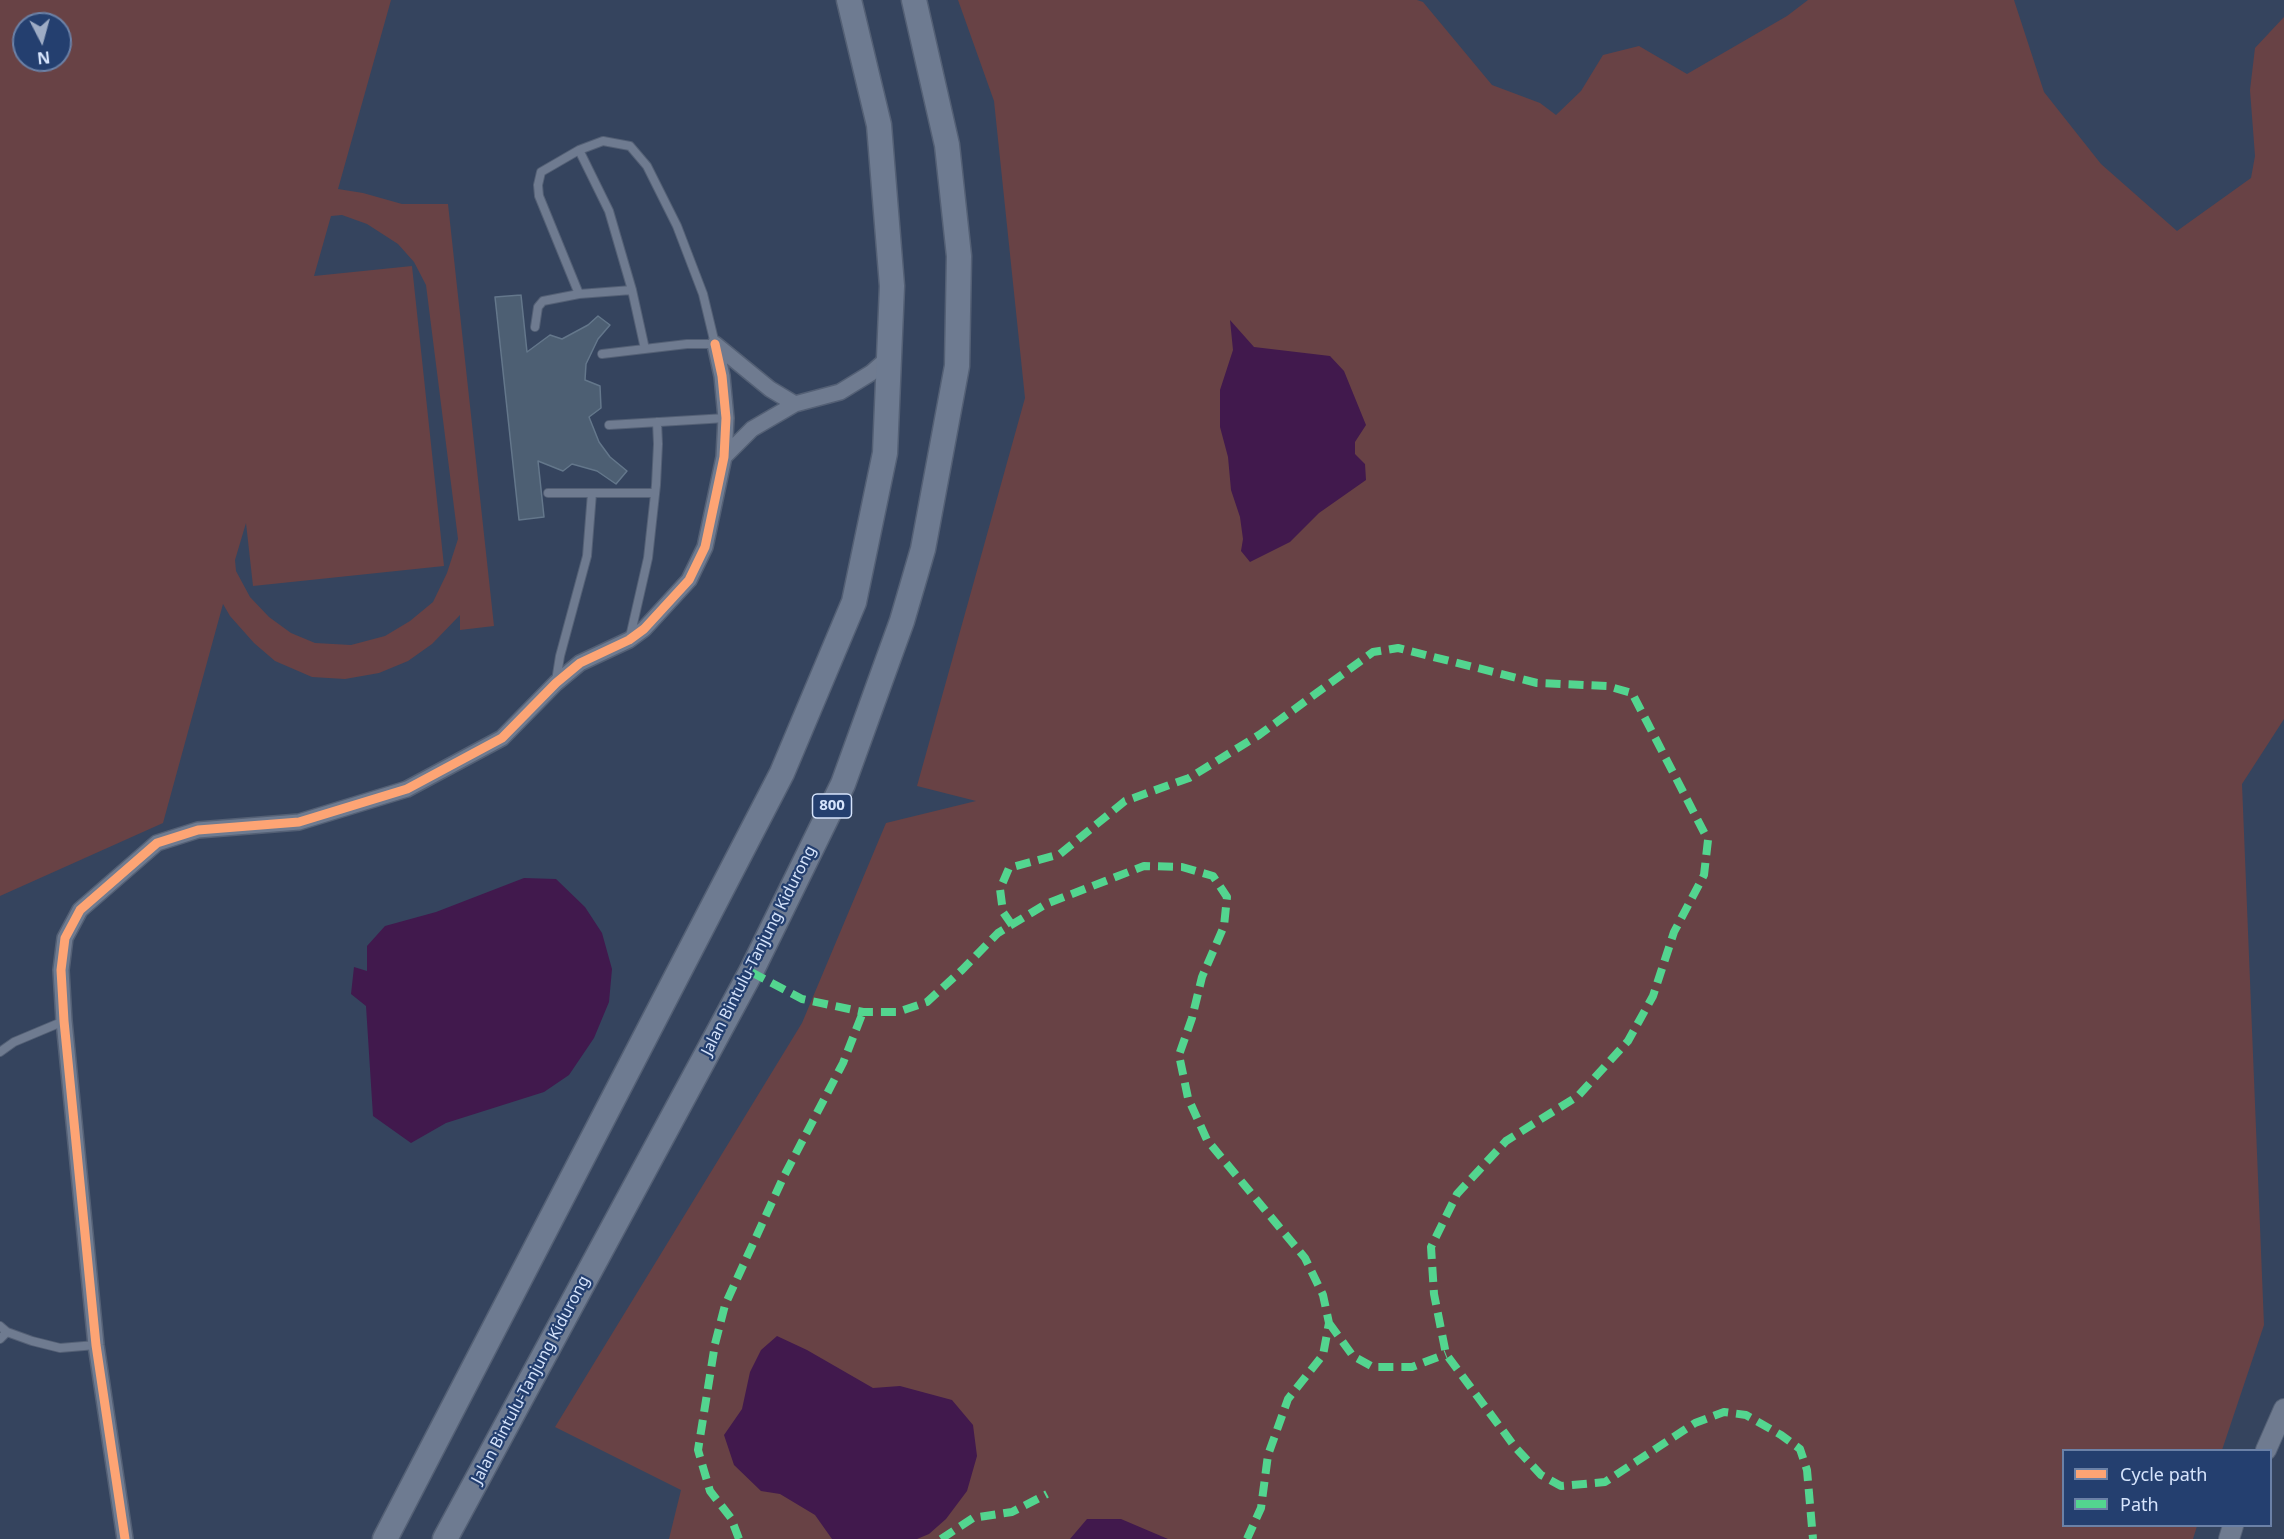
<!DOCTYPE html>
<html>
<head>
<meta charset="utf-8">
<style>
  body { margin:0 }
  #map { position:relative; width:2284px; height:1539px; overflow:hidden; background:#35445e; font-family:"Noto Sans",sans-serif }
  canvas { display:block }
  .legend { position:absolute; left:2062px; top:1449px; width:210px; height:78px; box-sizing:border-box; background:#243f6f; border:2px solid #6b81a7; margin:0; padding:8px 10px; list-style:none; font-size:18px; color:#d6e4fc }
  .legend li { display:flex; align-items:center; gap:12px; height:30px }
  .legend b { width:30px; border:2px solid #6b81a7 }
  .north { position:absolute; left:12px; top:12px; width:60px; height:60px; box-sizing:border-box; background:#243f6f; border:2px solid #6b81a7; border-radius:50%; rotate:174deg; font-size:16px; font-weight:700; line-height:24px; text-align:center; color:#d6e4fc }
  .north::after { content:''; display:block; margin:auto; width:21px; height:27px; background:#9eacc5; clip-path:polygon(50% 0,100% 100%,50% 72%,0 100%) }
</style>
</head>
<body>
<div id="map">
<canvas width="2284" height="1539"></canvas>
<ul class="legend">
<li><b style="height:8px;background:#fda474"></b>Cycle path</li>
<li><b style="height:8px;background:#53d58f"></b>Path</li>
</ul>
<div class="north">N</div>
</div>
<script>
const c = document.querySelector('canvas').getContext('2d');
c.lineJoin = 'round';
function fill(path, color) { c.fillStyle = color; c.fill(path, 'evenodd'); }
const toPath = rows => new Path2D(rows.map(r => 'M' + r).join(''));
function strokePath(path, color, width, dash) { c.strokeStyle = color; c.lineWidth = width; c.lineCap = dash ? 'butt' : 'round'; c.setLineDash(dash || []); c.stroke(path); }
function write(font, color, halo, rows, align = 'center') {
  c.font = font + ' "Noto Sans",sans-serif'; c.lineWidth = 4.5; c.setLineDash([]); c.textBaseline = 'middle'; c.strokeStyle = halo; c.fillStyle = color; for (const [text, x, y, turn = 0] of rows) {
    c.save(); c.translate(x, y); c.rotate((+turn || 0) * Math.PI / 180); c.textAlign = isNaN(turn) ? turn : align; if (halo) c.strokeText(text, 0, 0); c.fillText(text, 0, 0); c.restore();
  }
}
const green = toPath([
  [0,0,391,0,338,189,363,193,402,204,448,204,494,626,460,630,460,615,432,644,408,661,379,673,345,679,312,677,275,661,254,643,230,616,223,604,163,823,0,896],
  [24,24,60,24,60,60,24,60],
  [342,215,367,224,398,244,414,262,426,285,458,539,447,573,433,602,410,621,385,636,351,645,315,643,291,633,269,617,250,597,236,571,235,560,246,523,253,586,444,566,412,266,314,276,331,216],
  [958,0,1417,0,1423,2,1492,85,1540,103,1556,115,1581,91,1603,55,1639,46,1687,74,1787,16,1808,0,2014,0,2044,92,2101,164,2177,231,2251,178,2255,156,2250,90,2255,48,2284,17,2284,719,2242,784,2264,1325,2222,1450,2064,1450,2064,1526,2197,1526,2193,1539,669,1539,681,1490,555,1427,802,1023,886,823,976,801,917,786,1025,398,994,101]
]);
const water = toPath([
  [1230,320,1254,347,1330,356,1344,371,1366,425,1355,442,1355,454,1365,464,1366,480,1319,513,1290,542,1250,562,1241,551,1243,539,1240,517,1231,490,1228,457,1220,427,1220,390,1233,350],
  [524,878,556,879,585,907,602,933,612,969,609,1002,594,1038,569,1075,544,1092,446,1123,411,1143,373,1116,366,1006,351,994,354,967,367,971,367,946,385,926,436,912],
  [777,1336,807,1350,873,1388,900,1386,952,1400,973,1425,977,1456,967,1491,946,1519,929,1534,917,1539,832,1539,815,1515,780,1494,761,1491,734,1465,724,1435,742,1409,750,1372,761,1350],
  [1087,1519,1121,1519,1168,1539,1070,1539]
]);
const building = toPath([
  [521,295,527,352,550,335,562,339,588,325,598,316,610,325,598,339,586,364,585,380,600,386,601,408,589,417,599,442,610,457,627,471,616,484,597,471,572,464,563,471,538,461,544,517,519,520,495,297,521,295]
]);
const service = toPath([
  [579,150,609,211,632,290,645,349],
  [535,327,538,307,543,301,579,294],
  [602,354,687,344,715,344,703,294,677,226,647,166,630,146,603,141,579,150,541,172,538,185,539,196,579,294,632,290],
  [609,425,726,418],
  [548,493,592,493],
  [630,637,648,558,656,485,658,444,657,422],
  [556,681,560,656,587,556,592,493,655,493],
  [0,1052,14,1042,64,1021],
  [0,1326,7,1332,32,1341,60,1348,96,1345],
  [0,1339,7,1332]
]);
const minor = toPath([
  [715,344,770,389,795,404],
  [724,457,752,429,795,404,840,392,871,373,888,358],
  [125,1539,96,1345,64,1021,61,970,65,938,80,910,157,843,198,830,299,822,407,789,502,738,556,683,580,663,629,640,644,629,689,580,705,547,724,457,726,418,722,376,715,344]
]);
const tertiary = toPath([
  [2266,1450,2284,1409],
  [2229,1539,2233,1526]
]);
const primary = toPath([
  [385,1539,782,773,854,602,885,453,892,286,879,125,849,0],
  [445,1539,751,972,843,784,902,621,923,549,957,366,959,256,947,145,914,0]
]);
const quiet = toPath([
  [1012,925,1003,912,1000,889,1009,868,1060,854,1125,801,1189,778,1259,735,1373,652,1398,648,1537,683,1607,686,1632,693,1708,840,1704,875,1674,932,1653,996,1628,1041,1578,1096,1506,1141,1457,1194,1431,1247,1434,1294,1446,1354,1515,1447,1541,1475,1561,1486,1605,1482,1695,1423,1724,1412,1746,1415,1781,1435,1800,1449,1807,1470,1813,1539],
  [751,972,802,999,863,1012,898,1012,927,1002,962,970,998,933,1046,904,1144,866,1182,867,1213,876,1227,897,1224,926,1202,977,1192,1018,1179,1055,1188,1098,1207,1140,1305,1258,1323,1295,1329,1323,1323,1355,1288,1399,1268,1455,1261,1508,1247,1539],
  [1329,1323,1353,1356,1373,1367,1412,1367,1446,1354],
  [739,1539,731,1518,710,1491,698,1450,715,1344,725,1305,783,1178,843,1063,863,1012],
  [941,1539,973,1518,1012,1512,1047,1494]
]);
const cycleway = toPath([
  [125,1539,96,1345,64,1021,61,970,65,938,80,910,157,843,198,830,299,822,407,789,502,738,556,683,580,663,629,640,644,629,689,580,705,547,724,457,726,418,722,376,715,344]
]);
const shields = [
  [832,806,39]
];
const shieldNames = [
  ["800",832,806]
];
const streetNames = [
  ["Jalan Bintulu-Tanjung Kidurong",759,951,-63],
  ["Jalan Bintulu-Tanjung Kidurong",531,1380,-62]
];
fill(green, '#684245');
fill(water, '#41194d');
fill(building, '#4d5f73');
strokePath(building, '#64778b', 1.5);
strokePath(service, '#546075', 10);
strokePath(minor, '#546075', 18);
strokePath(tertiary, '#546075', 22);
strokePath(primary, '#546075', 27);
strokePath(service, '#6f7b90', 8);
strokePath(minor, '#6f7b90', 15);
strokePath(tertiary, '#6f7b90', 20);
strokePath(primary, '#6e7b91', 24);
strokePath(quiet, '#53d58f', 8, [15, 8]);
strokePath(cycleway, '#fda474', 9);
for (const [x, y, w] of shields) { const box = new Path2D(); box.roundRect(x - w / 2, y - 12, w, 24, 4.5); c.fillStyle = '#243f6f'; c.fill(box); strokePath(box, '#d6e4fc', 1.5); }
write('bold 15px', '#d6e4fc', null, shieldNames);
write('16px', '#d6e4fc', '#243f6f', streetNames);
</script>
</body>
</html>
